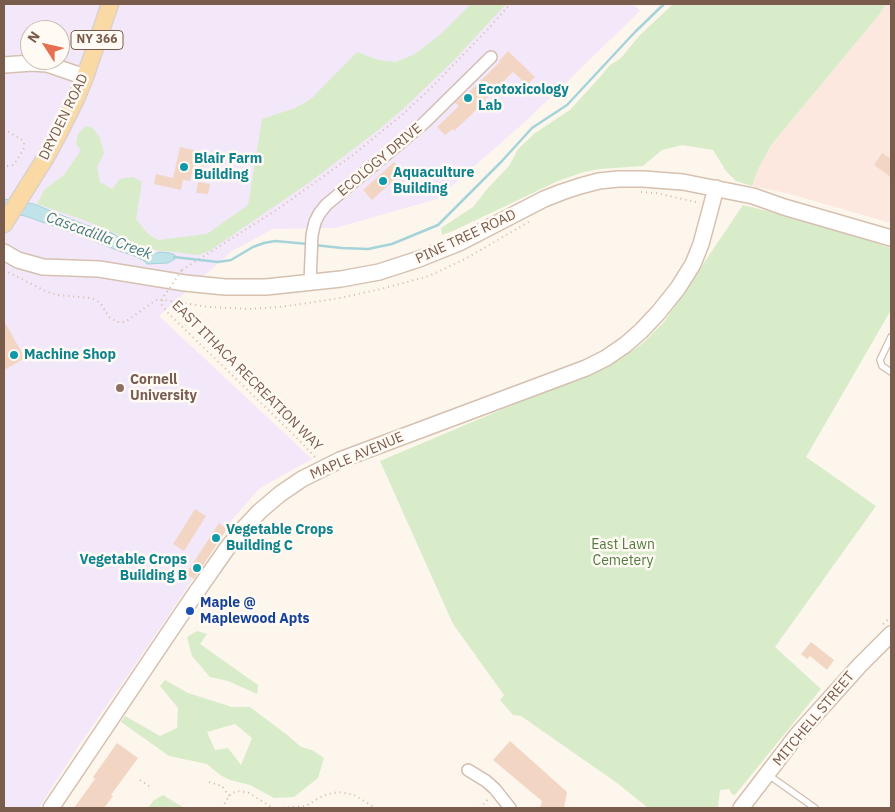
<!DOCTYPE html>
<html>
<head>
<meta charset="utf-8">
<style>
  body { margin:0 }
  #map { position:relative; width:895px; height:812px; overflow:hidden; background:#fdf6ec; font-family:"IBM Plex Sans",sans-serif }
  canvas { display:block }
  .frame { position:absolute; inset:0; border:5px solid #7a5c4d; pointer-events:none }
  .north { position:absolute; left:20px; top:20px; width:50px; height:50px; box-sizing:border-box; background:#fffaf3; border:1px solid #cabbb1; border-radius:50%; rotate:305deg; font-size:14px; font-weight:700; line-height:20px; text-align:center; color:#7a5c4d }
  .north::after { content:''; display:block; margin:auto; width:18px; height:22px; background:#e76f51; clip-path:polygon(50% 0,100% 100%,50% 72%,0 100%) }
</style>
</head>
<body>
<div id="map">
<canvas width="895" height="812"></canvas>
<div class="frame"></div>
<div class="north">N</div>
</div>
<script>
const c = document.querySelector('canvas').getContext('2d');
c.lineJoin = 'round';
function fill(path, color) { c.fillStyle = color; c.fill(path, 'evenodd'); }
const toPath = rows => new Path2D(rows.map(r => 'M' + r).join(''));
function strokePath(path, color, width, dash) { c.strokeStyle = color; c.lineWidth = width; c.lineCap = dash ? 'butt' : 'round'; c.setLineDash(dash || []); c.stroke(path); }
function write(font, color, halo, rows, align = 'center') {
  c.font = font + ' "IBM Plex Sans",sans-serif'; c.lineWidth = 5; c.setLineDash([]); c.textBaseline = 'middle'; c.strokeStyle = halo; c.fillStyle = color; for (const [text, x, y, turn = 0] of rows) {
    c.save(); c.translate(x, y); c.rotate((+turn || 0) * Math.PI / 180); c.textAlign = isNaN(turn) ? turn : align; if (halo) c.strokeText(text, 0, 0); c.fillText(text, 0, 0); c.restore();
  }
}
const commercial = toPath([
  [886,4,891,4,891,223,790,194,752,186,759,167,772,144,879,15]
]);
const education = toPath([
  [4,4,634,4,640,11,526,121,437,199,335,228,273,229,232,251,159,316,312,459,260,488,232,520,159,630,78,747,39,808,4,808],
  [30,30,60,30,60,60,30,60]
]);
const green = toPath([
  [471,4,506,4,454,60,404,108,377,131,310,182,209,251,199,255,166,251,147,250,136,246,117,234,81,219,37,204,44,190,64,175,81,150,76,144,78,134,86,126,93,128,100,138,104,153,97,167,100,182,112,189,120,179,133,177,142,182,136,219,148,234,158,240,207,234,248,205,262,119,295,108,311,99,357,52,378,60,396,62,415,54,442,33],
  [673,4,886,4,879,15,772,144,759,167,752,186,736,181,726,171,713,150,682,145,662,150,643,166,600,169,584,172,558,181,453,231,442,235,441,228,473,207,488,188,509,166,518,149,535,133,570,110,600,77,610,65,621,58,639,36],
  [743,205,804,220,891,248,891,310,806,457,876,506,775,647,821,689,735,795,732,794,729,789,720,790,718,808,648,808,617,783,521,716,513,715,500,700,504,695,453,624,380,461,619,360,643,343,664,322],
  [197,631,207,634,200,644,258,685,257,694,228,681,210,677,192,656,187,637],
  [165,680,188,693,232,707,250,707,286,734,301,747,312,750,324,758,318,778,294,797,274,798,250,785,230,780,220,775,207,764,169,756,121,722,125,716,160,736,177,728,178,708,160,686],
  [235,724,252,738,241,765,228,748,215,750,207,732],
  [163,795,184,808,148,808,153,801]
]);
const water = toPath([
  [4,199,34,204,83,224,112,233,144,252,154,254,160,252,170,253,175,255,175,259,168,263,147,264,144,261,137,257,114,249,79,235,25,216,4,212,4,199]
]);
const stream = toPath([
  [314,245,342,248,368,249,392,244,438,225,502,161,532,128,567,105,635,32,664,4],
  [174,257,218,262,231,260,253,247,264,243,275,241,308,244]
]);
const building = toPath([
  [508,51,535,77,527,85,513,72,477,107,478,108,470,116,454,131,453,129,445,135,437,127,459,106,455,103,465,93,467,94,500,62,499,61],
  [180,147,206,153,203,167,194,165,190,181,183,180,181,190,154,184,156,174,173,178],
  [882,153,891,159,891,177,874,165],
  [394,162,403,172,372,200,363,190],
  [198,182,210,184,208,194,196,193],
  [4,321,25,358,4,370],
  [195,509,206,516,184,551,173,544],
  [219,523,227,529,194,579,186,574],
  [811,642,834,660,827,670,810,656,807,659,801,654],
  [510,741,567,792,564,808,540,808,542,801,493,760],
  [117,743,138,758,111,795,113,796,104,808,74,808,95,779,93,777]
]);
const path = toPath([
  [4,129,22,140,24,143,24,148,17,160,13,165,4,167],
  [641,192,656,193,700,203],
  [4,270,45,291,57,295,90,298,96,300,101,304,109,317,114,320,117,322,123,322,128,320,153,302,158,299,209,307,249,309,279,307,308,303,340,298,381,289,429,276,465,259,532,220],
  [182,270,281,207,353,155,403,114,433,86,490,27,510,4],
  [162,300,161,304,168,313,297,438,317,459],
  [883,624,891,617],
  [140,780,152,788],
  [209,782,222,786,229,796],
  [222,808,231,793,240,791,249,793,273,808],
  [278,808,306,806,319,798,328,794,339,792,354,795,371,805,375,808],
  [480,808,490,797]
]);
const lane = toPath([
  [891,337,880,360,882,366,891,372],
  [767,774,815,808]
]);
const street = toPath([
  [310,282,312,235,315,222,319,214,326,205,424,123,491,57],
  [468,770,486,781,495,789,510,808]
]);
const secondary = toPath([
  [4,65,32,63,47,64,85,77],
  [4,252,18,260,43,267,99,269,185,283,225,287,266,287,341,279,379,272,419,259,459,243,544,199,562,192,580,186,599,181,618,179,643,179,683,182,753,196,784,207,891,238],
  [51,808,191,600,228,547,243,529,260,511,280,494,302,479,340,460,586,368,606,358,625,345,641,331,658,313,678,288,693,264,701,244,716,188],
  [741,808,797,735,860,665,891,634]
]);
const primary = toPath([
  [4,224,46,157,59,133,76,99,85,77,110,4]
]);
const pathBridge = toPath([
  [164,296,182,270]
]);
const markers = [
  [468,98,5,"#0f9aa8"],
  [184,167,5,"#0f9aa8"],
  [383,181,5,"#0f9aa8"],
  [14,355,5,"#0f9aa8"],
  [120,388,5,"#8d6e63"],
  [216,538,5,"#0f9aa8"],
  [197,568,5,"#0f9aa8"],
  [190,611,5,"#1a4fb4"]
];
const shields = [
  [97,40,52]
];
const shieldNames = [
  ["NY 366",97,40]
];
const cultureNames = [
  ["Ecotoxicology",478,90],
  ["Lab",478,106],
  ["Blair Farm",194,159],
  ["Building",194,175],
  ["Aquaculture",393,173],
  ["Building",393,189],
  ["Machine Shop",24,355],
  ["Vegetable Crops",226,530],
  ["Building C",226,546],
  ["Vegetable Crops",187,560,"right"],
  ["Building B",187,576,"right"]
];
const streetNames = [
  ["DRYDEN ROAD",64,117,-64],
  ["ECOLOGY DRIVE",380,160,-40],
  ["PINE TREE ROAD",466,237,-25],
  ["EAST ITHACA RECREATION WAY",247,376,45],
  ["MAPLE AVENUE",357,456,-23],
  ["MITCHELL STREET",814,719,-50]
];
const educationNames = [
  ["Cornell",130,380],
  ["University",130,396]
];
const parkNames = [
  ["East Lawn",623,545],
  ["Cemetery",623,561]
];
const transitNames = [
  ["Maple @",200,603],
  ["Maplewood Apts",200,619]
];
const waterNames = [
  ["Cascadilla Creek",99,236,20]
];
fill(commercial, '#fde8e0');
fill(education, '#f3e8fa');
fill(green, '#d8ecc9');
fill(water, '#bfe3e8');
strokePath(water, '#a5d3da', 1);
strokePath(stream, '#a5d3da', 2.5);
fill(building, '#f3d5c3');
strokePath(lane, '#d1beb0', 8);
strokePath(street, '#d1beb0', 14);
strokePath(secondary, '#d6c0b0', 18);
strokePath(primary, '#dad1cd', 19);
strokePath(path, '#d9b8a5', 2, [1, 4]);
strokePath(lane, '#fff', 5.5);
strokePath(street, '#fff', 11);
strokePath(secondary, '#fff', 15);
strokePath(primary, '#fbd9a5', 16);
strokePath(pathBridge, '#d9b8a5', 2, [1, 4]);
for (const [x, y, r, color] of markers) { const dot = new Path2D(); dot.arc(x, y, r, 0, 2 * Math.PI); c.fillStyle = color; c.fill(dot); strokePath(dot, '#fffaf3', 2); }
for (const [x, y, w] of shields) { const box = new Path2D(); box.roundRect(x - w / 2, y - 9.5, w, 19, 4); c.fillStyle = '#fffaf3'; c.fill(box); strokePath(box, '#7a5c4d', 1); }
write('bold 12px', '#7a5c4d', null, shieldNames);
write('bold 14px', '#0d838f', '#fffaf3', cultureNames, 'left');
write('14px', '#7a5c4d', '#fffaf3', streetNames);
write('bold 14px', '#785e54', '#fffaf3', educationNames, 'left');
write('14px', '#537a41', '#fffaf3', parkNames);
write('bold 14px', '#164399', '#fffaf3', transitNames, 'left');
write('italic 15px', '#437c86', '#fffaf3', waterNames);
</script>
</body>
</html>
